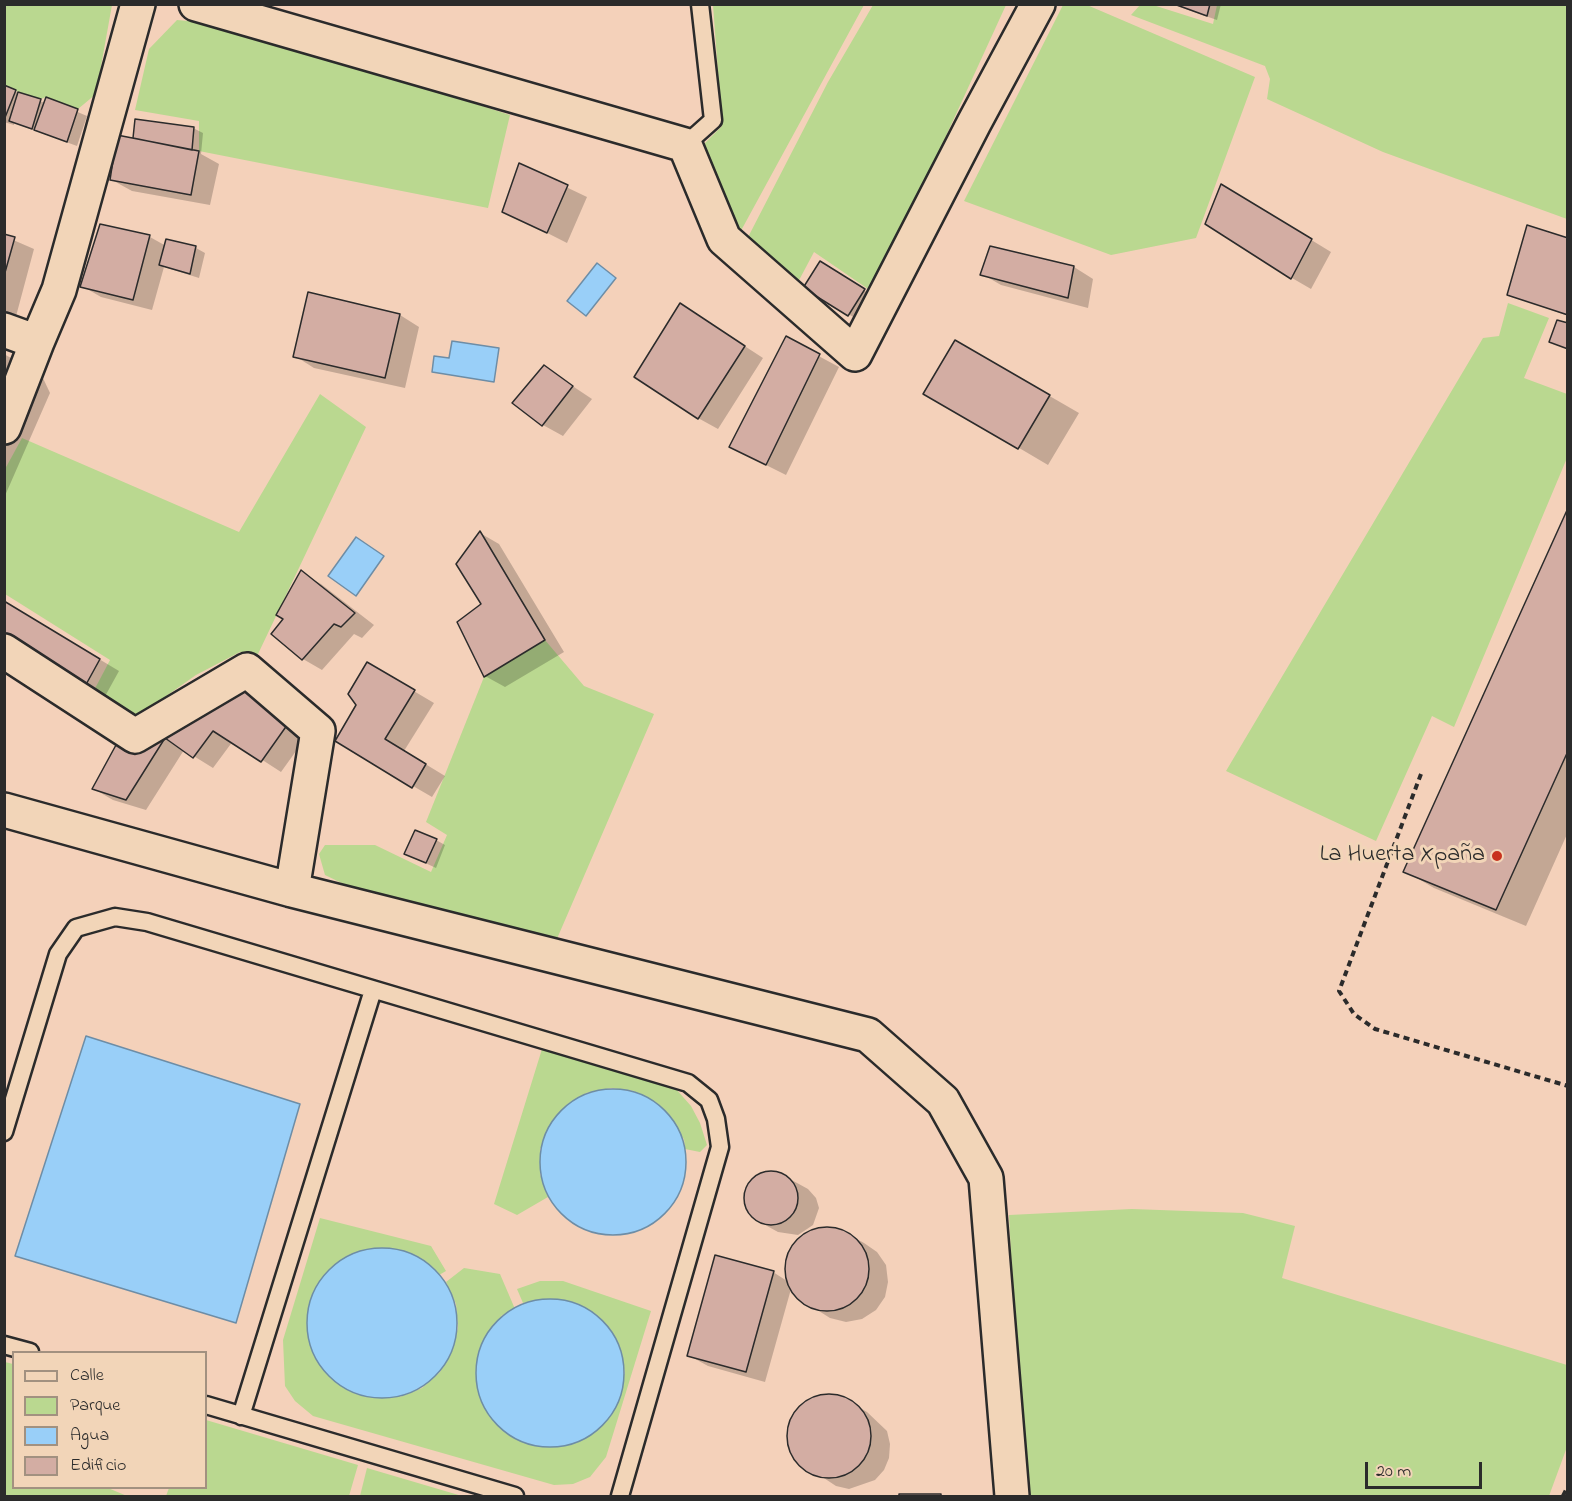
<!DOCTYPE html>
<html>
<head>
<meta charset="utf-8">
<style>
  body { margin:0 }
  #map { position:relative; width:1572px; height:1501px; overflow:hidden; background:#f4d1ba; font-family:"Indie Flower",sans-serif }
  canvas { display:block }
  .frame { position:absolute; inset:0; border:6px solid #2b2b2b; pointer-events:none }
  .legend { position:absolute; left:12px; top:1351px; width:195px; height:138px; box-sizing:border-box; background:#f2d5b8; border:2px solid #a29180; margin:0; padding:8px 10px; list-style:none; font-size:18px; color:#2b2b2b }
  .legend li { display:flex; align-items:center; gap:12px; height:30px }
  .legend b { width:30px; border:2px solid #a29180 }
  .scale { position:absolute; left:1365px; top:1462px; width:117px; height:27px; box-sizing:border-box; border:3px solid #2b2b2b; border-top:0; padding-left:8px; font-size:18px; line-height:21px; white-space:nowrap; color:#2b2b2b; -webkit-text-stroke:4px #f2d5b8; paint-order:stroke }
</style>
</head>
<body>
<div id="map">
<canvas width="1572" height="1501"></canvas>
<div class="frame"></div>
<ul class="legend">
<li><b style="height:8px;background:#f2d5b8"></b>Calle</li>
<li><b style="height:16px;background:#bad890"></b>Parque</li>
<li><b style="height:16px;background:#99cff8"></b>Agua</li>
<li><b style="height:16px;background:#d3ada3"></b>Edificio</li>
</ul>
<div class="scale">20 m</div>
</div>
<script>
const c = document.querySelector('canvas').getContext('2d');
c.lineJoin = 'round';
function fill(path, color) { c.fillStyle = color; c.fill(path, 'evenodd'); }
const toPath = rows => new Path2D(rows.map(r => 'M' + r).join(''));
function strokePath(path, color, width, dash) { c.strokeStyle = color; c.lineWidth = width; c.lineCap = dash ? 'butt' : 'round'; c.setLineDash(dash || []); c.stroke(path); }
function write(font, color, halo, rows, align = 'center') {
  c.font = font + ' "Indie Flower",sans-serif'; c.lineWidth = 6; c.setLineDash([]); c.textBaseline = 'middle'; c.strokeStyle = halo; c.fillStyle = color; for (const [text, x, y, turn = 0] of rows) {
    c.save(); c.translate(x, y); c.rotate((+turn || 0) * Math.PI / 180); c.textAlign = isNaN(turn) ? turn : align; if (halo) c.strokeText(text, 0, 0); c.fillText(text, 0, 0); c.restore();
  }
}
const green = toPath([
  [4,5,112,5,96,94,78,109,46,97,41,99,18,92,5,85],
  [713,5,864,5,737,238,702,146,722,126],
  [873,5,1006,5,874,293,814,252,797,284,744,245,828,82],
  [1063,5,1087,5,1255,77,1196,238,1111,255,964,201],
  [1140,5,1153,5,1213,24,1217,5,1567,5,1567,219,1383,152,1267,99,1270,79,1265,66,1131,15],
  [177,20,231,25,510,115,488,208,199,151,199,121,135,110,149,49],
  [1508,303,1549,318,1524,378,1567,394,1567,458,1454,727,1432,716,1376,841,1226,771,1483,338,1499,336],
  [320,394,366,427,258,654,240,652,196,675,135,718,91,696,110,660,5,594,5,469,22,438,239,532],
  [545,640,584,686,654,714,556,941,354,889,325,875,319,854,325,845,375,845,431,872,447,835,426,822,484,677],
  [542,1049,676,1089,691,1106,700,1123,707,1145,700,1152,685,1149,684,1139,634,1091,611,1088,586,1093,540,1149,540,1174,548,1197,517,1215,494,1204],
  [1132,1209,1243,1213,1295,1226,1282,1278,1567,1365,1567,1447,1549,1496,1028,1496,1018,1394,1009,1215],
  [320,1218,431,1246,446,1271,439,1275,430,1265,400,1397,422,1388,440,1372,452,1351,458,1328,456,1304,446,1282,464,1268,500,1274,515,1309,501,1316,625,1374,621,1351,611,1330,594,1313,573,1302,548,1299,523,1303,517,1289,540,1281,563,1281,651,1311,606,1457,590,1477,573,1484,554,1485,313,1416,295,1401,285,1386,283,1340],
  [5,1362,13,1364,14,1488,108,1488,127,1496,5,1496],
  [206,1420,358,1465,349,1496,166,1496,169,1488,206,1488],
  [367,1468,462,1496,360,1496]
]);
const water = toPath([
  [597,263,616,278,586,316,567,301,597,263],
  [452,341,499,348,494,382,432,372,434,356,449,358,452,341],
  [356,537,384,556,356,596,328,576,356,537],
  [86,1036,300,1104,236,1323,15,1256,86,1036],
  '540 1162a73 73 0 1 1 146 0a73 73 0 1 1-146 0Z',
  '307 1323a75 75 0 1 1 150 0a75 75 0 1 1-150 0Z',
  '476 1373a74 74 0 1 1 148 0a74 74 0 1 1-148 0Z'
]);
const shadow = toPath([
  [1171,4,1221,4,1217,20],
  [4,87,45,103,47,99,87,116,77,146,14,123,14,125,4,122],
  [137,121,193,128,203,133,201,154,219,164,210,205,132,191,112,180,134,140],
  [520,165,587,197,567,243,504,211],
  [1241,197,1331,252,1311,289,1292,278],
  [101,225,150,237,166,246,167,241,196,248,205,253,199,278,164,267,152,310,101,297,82,286],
  [4,236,34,249,15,320,4,317],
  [1568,240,1568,316,1508,294],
  [820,263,873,296,858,320,805,287],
  [1074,267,1093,279,1088,308,1001,285,982,274],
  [309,294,400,315,419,327,405,388,314,368,295,356],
  [700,317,763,358,718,429,698,418],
  [787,339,839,367,786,475,750,457],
  [956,342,1079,413,1048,465,926,393],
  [4,354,42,376,50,393,4,498],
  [544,367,592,399,563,436,543,425],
  [1568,512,1568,832,1526,926,1434,888,1405,871],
  [480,533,499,544,564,652,505,687,485,676],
  [301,573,321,584,374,625,362,638,354,634,322,670,303,659,286,619],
  [4,602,119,671,103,700,83,689],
  [368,664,434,703,404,751,445,776,432,797,413,786,358,705],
  [249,686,309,733,281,772,233,741,213,768,184,750,146,810,113,800,94,789,117,746,166,740],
  [436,840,445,845,436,868,406,854],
  [766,1172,777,1172,808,1189,816,1198,819,1208,813,1225,798,1235,778,1232,758,1221,746,1204,745,1194,756,1176],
  [829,1228,844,1232,864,1243,877,1252,886,1265,888,1282,885,1297,876,1310,862,1319,846,1322,830,1318,795,1296,791,1289,765,1382,708,1366,688,1355,773,1272,787,1281,786,1265,791,1249,800,1237,814,1230],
  [821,1396,834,1396,847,1400,867,1412,887,1431,890,1444,889,1458,884,1470,875,1480,849,1489,836,1486,795,1459,789,1447,791,1421,798,1410],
  [901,1495,940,1495,942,1496,901,1496]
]);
const building = toPath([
  [1174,4,1210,4,1207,16,1174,4],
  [4,85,16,90,4,120,4,85],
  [18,92,41,99,32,129,9,121,18,92],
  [46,97,78,109,67,142,34,130,46,97],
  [135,119,194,127,192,150,133,138,135,119],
  [117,135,199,151,191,195,110,180,117,135],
  [519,163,568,185,547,233,502,212,519,163],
  [1221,184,1312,239,1291,279,1205,224,1221,184],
  [100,224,150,235,133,300,80,287,100,224],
  [1527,225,1568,238,1568,315,1507,295,1527,225],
  [4,234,15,237,4,276,4,234],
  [166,239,196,246,190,274,159,265,166,239],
  [990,246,1074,266,1068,298,980,275,990,246],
  [820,261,865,289,848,316,803,288,820,261],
  [308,292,400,314,385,378,293,357,308,292],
  [680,303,745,346,698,419,634,377,680,303],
  [1557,320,1568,323,1568,349,1549,342,1557,320],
  [786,336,820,354,766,465,729,447,786,336],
  [955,340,1050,395,1018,449,923,394,955,340],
  [544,365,573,386,542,426,512,403,544,365],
  [1568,508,1568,751,1496,910,1403,872,1568,508],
  [480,531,545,640,484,677,457,622,481,604,456,564,480,531],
  [301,570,355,613,341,627,334,624,302,660,271,634,283,619,276,615,301,570],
  [4,601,100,659,83,690,4,640,4,601],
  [367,662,415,690,385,739,426,764,412,788,335,741,356,705,348,694,367,662],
  [249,685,290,721,261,762,213,731,193,758,165,738,249,685],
  [165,738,126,800,92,789,116,745,165,738],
  [415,830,437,839,426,863,404,854,415,830],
  '744 1198a27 27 0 1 1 54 0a27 27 0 1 1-54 0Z',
  '785 1269a42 42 0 1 1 84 0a42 42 0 1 1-84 0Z',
  [715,1255,774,1271,746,1372,687,1356,715,1255],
  '787 1436a42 42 0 1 1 84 0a42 42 0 1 1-84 0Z',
  [899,1494,941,1494,941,1496,899,1496,899,1494]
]);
const path = toPath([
  [1421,774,1339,991,1354,1014,1375,1029,1568,1086],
  [1563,1496,1568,1486]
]);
const service = toPath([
  [685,145,713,120,700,4],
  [4,1132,58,954,76,928,115,917,147,922,688,1083,709,1100,716,1119,720,1147,620,1496],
  [4,1345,30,1352],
  [206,1405,515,1496],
  [241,1416,373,990]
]);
const minor = toPath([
  [196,4,685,145,724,239,855,354,974,123,1038,4],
  [4,330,37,342,4,427],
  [37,342,59,290,138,4],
  [4,651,135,736,247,670,318,731,292,890],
  [4,810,292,890,868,1035,943,1101,986,1178,1012,1496]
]);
const markers = [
  [1497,856,6,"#c8321e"]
];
const poiNames = [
  ["La Huerta Xpaña",1485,856]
];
fill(green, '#bad890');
fill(water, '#99cff8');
strokePath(water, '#6d8da6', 1.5);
fill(shadow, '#0003');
fill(building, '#d3ada3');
strokePath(building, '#2b2b2b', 1.5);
strokePath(service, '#2b2b2b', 21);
strokePath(minor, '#2b2b2b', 38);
strokePath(path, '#2b2b2b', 4, [6, 4.5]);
strokePath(service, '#f2d5b8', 16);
strokePath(minor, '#f2d5b8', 33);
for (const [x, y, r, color] of markers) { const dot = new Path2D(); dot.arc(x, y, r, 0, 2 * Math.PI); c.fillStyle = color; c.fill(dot); strokePath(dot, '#f2d5b8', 2); }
write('24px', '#2b2b2b', '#f2d5b8', poiNames, 'right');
</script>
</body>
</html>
